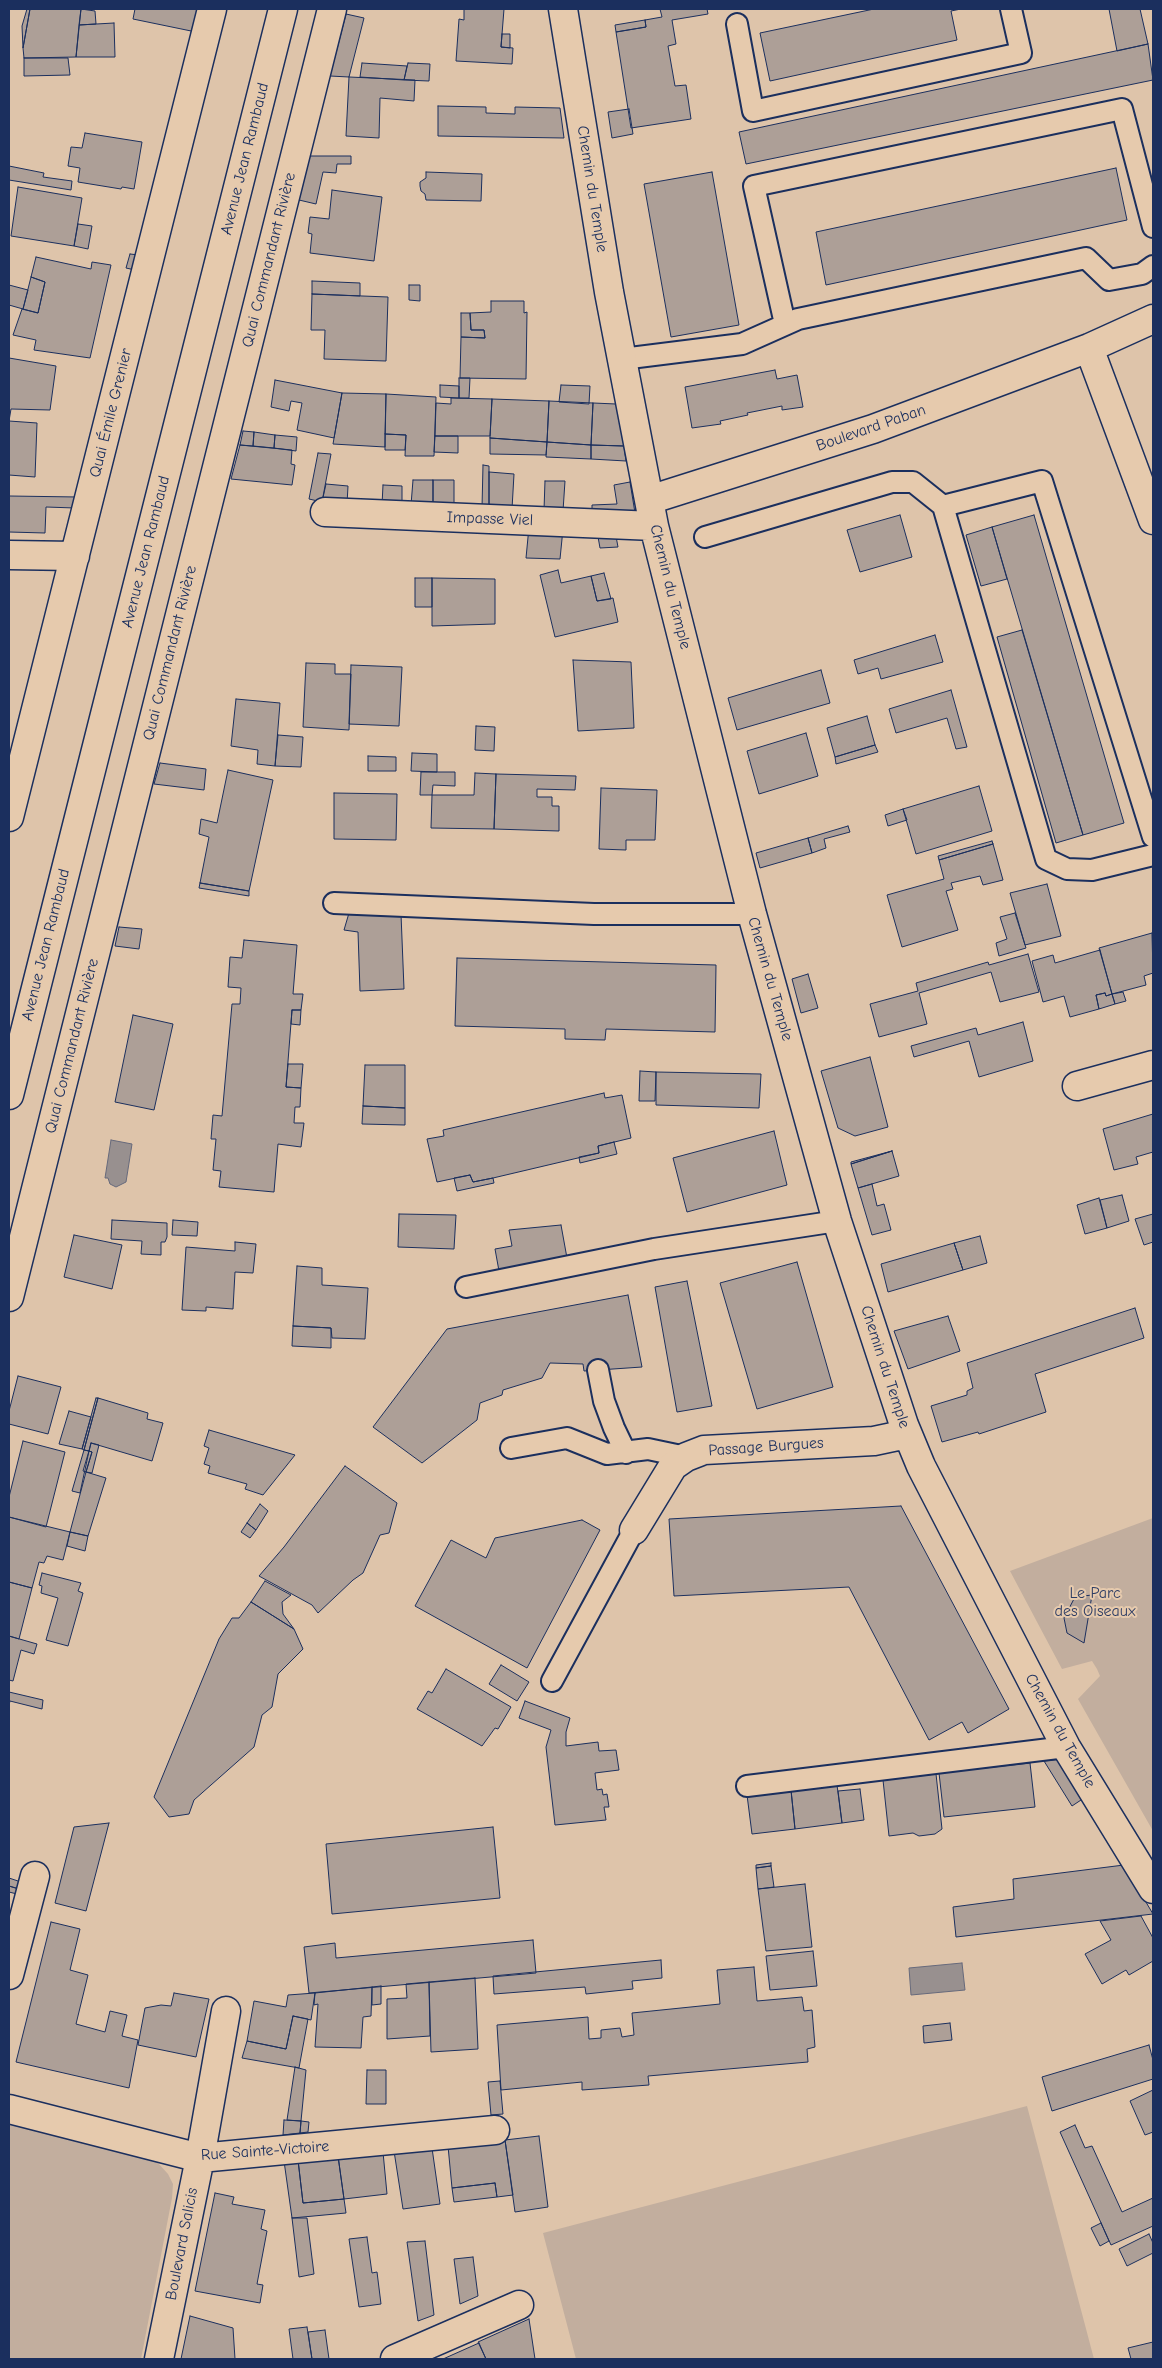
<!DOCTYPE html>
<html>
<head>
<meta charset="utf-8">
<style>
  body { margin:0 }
  #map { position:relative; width:1162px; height:2368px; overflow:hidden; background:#dec4aa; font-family:"Comic Neue",sans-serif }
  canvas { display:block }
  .frame { position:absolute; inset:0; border:10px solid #1b2f5e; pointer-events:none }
</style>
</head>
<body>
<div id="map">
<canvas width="1162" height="2368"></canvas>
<div class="frame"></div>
</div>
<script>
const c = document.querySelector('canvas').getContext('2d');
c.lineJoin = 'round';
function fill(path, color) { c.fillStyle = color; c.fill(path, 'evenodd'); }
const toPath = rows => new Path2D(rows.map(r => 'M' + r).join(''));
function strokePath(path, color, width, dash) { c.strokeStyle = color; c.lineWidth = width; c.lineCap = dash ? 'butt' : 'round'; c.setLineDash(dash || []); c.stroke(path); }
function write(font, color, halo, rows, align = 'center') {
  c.font = font + ' "Comic Neue",sans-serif'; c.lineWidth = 4; c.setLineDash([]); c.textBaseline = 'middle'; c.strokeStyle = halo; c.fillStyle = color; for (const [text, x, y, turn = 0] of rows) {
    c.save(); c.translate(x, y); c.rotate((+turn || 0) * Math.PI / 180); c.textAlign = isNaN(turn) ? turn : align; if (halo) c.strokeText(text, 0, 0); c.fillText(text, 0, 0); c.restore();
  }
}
const green = toPath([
  [1153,1518,1153,1831,1078,1699,1100,1676,1097,1669,1092,1661,1062,1669,1010,1571],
  [1027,2106,1094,2359,576,2359,543,2233],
  [9,2124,149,2158,158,2163,168,2174,173,2184,172,2198,141,2359,9,2359]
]);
const water = toPath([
  [111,1140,132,1144,126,1182,116,1187,110,1184,108,1178,105,1178,111,1140],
  [962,1963,965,1990,911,1995,909,1968,962,1963]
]);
const building = toPath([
  [27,9,30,9,23,48,22,26,27,9],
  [30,9,81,9,76,57,24,58,23,48,30,9],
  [81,9,95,11,96,24,79,25,81,9],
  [135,9,201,9,196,32,133,19,135,9],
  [464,9,504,9,501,47,513,48,512,64,456,61,459,19,464,20,464,9],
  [660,9,707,9,708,14,672,20,676,44,668,46,675,86,686,85,691,119,631,128,616,32,646,27,645,20,662,17,660,9],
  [874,9,961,9,951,11,957,40,770,81,760,33,874,9],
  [1109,9,1140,9,1148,44,1117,51,1109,9],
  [346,14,364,18,349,77,330,76,346,14],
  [645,20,646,27,616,32,615,25,645,20],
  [114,23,115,57,76,57,79,25,114,23],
  [502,34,510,34,510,48,501,47,502,34],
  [1148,44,1153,80,746,164,739,132,1148,44],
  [24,58,68,58,70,75,24,76,24,58],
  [362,63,407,66,404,80,360,77,362,63],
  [408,63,430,64,429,81,404,80,408,63],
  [349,77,415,80,414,101,380,98,379,138,346,136,349,77],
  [438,106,486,107,486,113,515,114,515,107,560,108,564,138,438,136,438,106],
  [629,109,633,134,612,138,608,112,629,109],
  [85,133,142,142,134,189,122,187,121,189,78,182,80,168,68,166,71,147,82,148,85,133],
  [310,156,351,156,351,164,337,164,336,173,323,172,316,204,299,200,310,156],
  [9,166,44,173,43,177,72,181,71,190,9,180,9,166],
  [1116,168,1127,220,826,285,816,232,1116,168],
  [426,172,482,174,481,201,426,200,425,194,421,191,420,186,420,182,426,178,426,172],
  [712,172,739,325,671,337,644,184,712,172],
  [18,187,82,198,74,246,11,236,18,187],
  [332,190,382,197,374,261,310,253,312,234,308,233,310,217,329,219,332,190],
  [78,224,92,226,88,249,74,246,78,224],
  [130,254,139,255,135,270,126,268,130,254],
  [36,257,91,269,92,262,111,265,90,358,34,350,36,340,13,335,22,309,38,313,45,282,31,277,36,257],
  [31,277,45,282,38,313,23,309,31,277],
  [312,281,360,283,360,296,312,294,312,281],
  [9,285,28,290,23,309,9,305,9,285],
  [409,285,420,285,420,301,409,300,409,285],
  [312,294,388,297,386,361,324,359,325,330,311,330,312,294],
  [491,301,524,301,524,313,527,312,526,379,460,378,461,337,485,338,484,330,471,330,470,313,491,312,491,301],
  [461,313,470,313,471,330,484,330,485,338,461,337,461,313],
  [9,358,56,366,50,410,11,409,9,421,9,358],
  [775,370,777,379,797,375,803,407,782,410,782,406,747,413,748,415,720,421,721,424,692,428,685,387,775,370],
  [459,378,470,378,469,398,459,398,459,378],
  [275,380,342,393,334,438,297,430,302,403,291,401,289,411,271,407,275,380],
  [440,385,459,386,459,398,440,397,440,385],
  [561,385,590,386,589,404,559,402,561,385],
  [342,393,386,394,385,447,333,444,342,393],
  [386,394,436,397,434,456,405,456,406,435,385,434,386,394],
  [451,398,492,399,490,436,435,436,436,403,451,404,451,398],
  [492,399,549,401,547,442,490,438,492,399],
  [549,401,593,403,591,445,547,442,549,401],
  [593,403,616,404,624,446,591,445,593,403],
  [9,421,37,423,35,477,9,475,9,421],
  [243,431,254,432,253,446,240,445,243,431],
  [254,432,275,435,274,448,253,446,254,432],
  [385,434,406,435,405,450,385,450,385,434],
  [275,435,297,437,296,451,274,448,275,435],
  [435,436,458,436,458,453,434,452,435,436],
  [490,438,547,442,546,455,490,454,490,438],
  [547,442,591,445,591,459,546,457,547,442],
  [240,445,292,450,291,464,295,465,292,485,231,479,240,445],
  [591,445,624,446,626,461,591,459,591,445],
  [318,453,331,454,322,502,309,499,318,453],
  [483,465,489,466,489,509,482,508,483,465],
  [489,472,514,474,512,509,489,509,489,472],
  [413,480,433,480,433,506,411,505,413,480],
  [433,480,454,480,454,507,433,506,433,480],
  [545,481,565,481,563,511,544,510,545,481],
  [630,482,635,513,592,512,592,505,617,504,614,485,630,482],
  [326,484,348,486,347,504,322,502,326,484],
  [383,485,402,486,402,506,382,505,383,485],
  [9,496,78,497,75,508,46,507,45,533,9,532,9,496],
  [900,515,912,557,860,572,847,530,900,515],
  [1034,515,1124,823,1083,835,992,527,1034,515],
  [529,527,563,529,560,559,526,558,529,527],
  [992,527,1007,579,981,586,966,535,992,527],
  [597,531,615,531,618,547,600,548,597,531],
  [558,570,561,583,591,576,597,601,613,598,618,622,555,637,540,575,558,570],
  [604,573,611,599,597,601,591,576,604,573],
  [415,578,432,578,432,607,415,607,415,578],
  [432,578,495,579,495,624,432,626,432,578],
  [1022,630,1083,835,1056,843,997,637,1022,630],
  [935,635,943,662,881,679,878,668,858,674,854,660,935,635],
  [573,660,631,662,634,728,578,731,573,660],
  [306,663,335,664,335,674,351,674,349,730,303,727,306,663],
  [351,665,402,667,399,726,349,724,351,665],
  [821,670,830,703,737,730,728,698,821,670],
  [951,690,967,747,956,749,947,718,896,733,889,709,951,690],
  [236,699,280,703,275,766,257,764,258,750,231,746,236,699],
  [867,716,875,745,835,757,827,728,867,716],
  [476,726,495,727,494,751,475,750,476,726],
  [806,733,818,776,759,794,747,751,806,733],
  [278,735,303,737,301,767,275,766,278,735],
  [875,745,878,752,836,764,835,757,875,745],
  [412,753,437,754,437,772,411,771,412,753],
  [368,756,396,757,396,771,368,771,368,756],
  [160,763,206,769,204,790,154,784,160,763],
  [228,770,273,780,249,891,200,883,209,837,199,834,201,819,217,823,228,770],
  [421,772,455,772,455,786,433,785,432,795,420,795,421,772],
  [475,773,496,774,494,829,431,828,432,795,474,795,475,773],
  [496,774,576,776,575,790,537,789,537,797,552,797,552,806,559,806,559,831,494,829,496,774],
  [979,786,992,831,916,854,903,809,979,786],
  [601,788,657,790,655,840,626,840,626,850,599,849,601,788],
  [334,793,397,794,396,840,334,839,334,793],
  [903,809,907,820,888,826,885,815,903,809],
  [848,826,850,832,824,839,826,848,812,853,808,838,848,826],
  [808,838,812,853,760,868,756,853,808,838],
  [992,841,993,844,939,860,938,856,992,841],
  [993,844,1003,880,983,885,980,876,951,883,953,889,946,891,958,930,902,947,887,895,944,879,939,860,993,844],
  [200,883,249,891,249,896,199,888,200,883],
  [1047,884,1061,936,1025,945,1010,893,1047,884],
  [349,913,401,914,404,989,360,991,358,932,344,930,349,913],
  [1015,913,1026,948,999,956,996,943,1007,939,1000,917,1015,913],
  [119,927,142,929,139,949,115,946,119,927],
  [1152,933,1153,973,1144,976,1146,985,1112,994,1099,948,1152,933],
  [244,940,297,945,293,994,303,994,301,1010,292,1010,286,1087,301,1088,300,1107,295,1107,294,1123,304,1123,301,1147,278,1144,274,1192,219,1187,221,1171,213,1170,216,1139,211,1139,213,1115,222,1116,232,1004,240,1004,241,988,228,987,230,957,242,958,244,940],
  [1100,950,1112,994,1106,996,1105,993,1096,995,1099,1009,1070,1017,1064,996,1043,1002,1032,961,1053,955,1055,963,1100,950],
  [1028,954,1039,992,1000,1002,991,972,919,993,927,1024,879,1037,870,1004,918,991,916,983,988,962,989,965,1028,954],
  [457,958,716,965,715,1032,606,1029,605,1040,565,1039,565,1029,455,1026,457,958],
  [808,974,818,1008,801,1013,792,979,808,974],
  [1123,992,1126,1001,1115,1004,1112,994,1123,992],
  [1105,993,1106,996,1112,994,1115,1004,1099,1009,1096,995,1105,993],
  [292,1010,301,1010,300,1025,291,1024,292,1010],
  [133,1015,173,1024,154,1110,115,1102,133,1015],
  [1023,1022,1033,1061,979,1077,969,1041,914,1057,911,1046,976,1028,978,1035,1023,1022],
  [870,1057,888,1127,855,1136,838,1128,821,1071,870,1057],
  [288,1064,303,1064,301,1088,286,1087,288,1064],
  [365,1065,405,1065,405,1108,363,1106,365,1065],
  [640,1071,656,1072,655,1101,639,1101,640,1071],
  [656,1072,761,1074,759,1108,656,1105,656,1072],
  [604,1093,605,1098,622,1095,631,1138,598,1146,599,1153,493,1178,473,1182,470,1175,437,1182,427,1139,444,1136,443,1130,604,1093],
  [363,1106,405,1108,405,1125,362,1124,363,1106],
  [1153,1114,1153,1152,1136,1157,1138,1164,1114,1170,1103,1129,1153,1114],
  [774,1131,787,1185,687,1212,673,1158,774,1131],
  [614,1142,617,1154,580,1163,579,1157,599,1153,598,1146,614,1142],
  [892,1151,851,1164,851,1162,892,1151],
  [892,1151,899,1176,858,1188,851,1164,892,1151],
  [470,1175,473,1182,493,1178,494,1183,457,1191,454,1178,470,1175],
  [872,1184,877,1206,884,1204,891,1230,872,1235,858,1188,872,1184],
  [1122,1195,1129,1221,1107,1228,1100,1200,1122,1195],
  [1099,1198,1107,1228,1085,1234,1077,1205,1099,1198],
  [399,1214,456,1215,454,1249,398,1247,399,1214],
  [1153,1214,1153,1242,1144,1245,1135,1219,1153,1214],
  [112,1220,167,1223,167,1237,165,1242,161,1242,161,1255,141,1254,142,1241,111,1239,112,1220],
  [173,1220,198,1222,197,1236,172,1235,173,1220],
  [561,1225,567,1258,499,1271,495,1249,512,1246,509,1230,561,1225],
  [74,1235,122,1245,112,1289,64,1277,74,1235],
  [980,1236,987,1263,963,1270,954,1243,980,1236],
  [235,1242,256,1244,253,1273,235,1272,233,1309,206,1307,206,1311,182,1310,186,1247,235,1251,235,1242],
  [954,1243,963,1270,888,1292,881,1264,954,1243],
  [797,1262,833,1387,757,1409,720,1283,797,1262],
  [297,1266,322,1268,322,1285,368,1288,365,1339,332,1338,331,1328,293,1326,297,1266],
  [687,1281,712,1406,677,1412,655,1287,687,1281],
  [628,1295,642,1367,584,1371,583,1364,550,1363,542,1378,503,1390,502,1395,480,1403,477,1420,422,1463,373,1427,447,1329,628,1295],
  [1135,1308,1144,1338,1035,1374,1046,1412,979,1434,978,1432,942,1442,931,1406,967,1395,967,1391,973,1388,967,1363,1135,1308],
  [948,1316,960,1351,908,1369,894,1331,948,1316],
  [293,1326,331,1328,331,1348,292,1346,293,1326],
  [18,1376,61,1387,48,1434,9,1424,9,1411,18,1376],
  [96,1398,98,1398,84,1450,82,1449,96,1398],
  [98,1398,148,1413,147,1419,163,1423,152,1461,91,1443,89,1451,84,1450,98,1398],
  [69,1411,91,1417,82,1449,59,1444,69,1411],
  [209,1430,295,1455,263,1495,245,1489,247,1484,208,1473,210,1466,204,1464,209,1448,204,1446,209,1430],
  [23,1441,65,1452,46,1527,9,1517,9,1497,23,1441],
  [91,1443,99,1445,92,1473,86,1472,92,1452,89,1451,91,1443],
  [84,1450,89,1451,80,1493,72,1491,84,1450],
  [89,1451,92,1452,86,1472,83,1471,89,1451],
  [345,1466,397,1503,389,1533,380,1535,363,1573,353,1580,318,1613,312,1605,259,1576,284,1547,345,1466],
  [86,1472,106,1478,88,1536,70,1532,86,1472],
  [260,1504,268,1511,256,1530,247,1523,260,1504],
  [901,1506,1009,1709,968,1733,962,1722,929,1740,849,1587,674,1596,669,1519,901,1506],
  [9,1517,70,1532,63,1560,47,1556,44,1563,39,1562,32,1588,9,1582,9,1517],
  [582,1520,600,1530,527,1668,415,1606,451,1540,486,1558,495,1538,582,1520],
  [247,1523,256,1530,250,1538,241,1532,247,1523],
  [70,1532,88,1536,85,1551,67,1546,70,1532],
  [42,1573,81,1583,78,1591,83,1593,68,1646,46,1640,58,1598,41,1593,42,1586,39,1585,42,1573],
  [265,1581,291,1595,282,1602,283,1614,294,1629,251,1602,265,1581],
  [9,1582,32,1588,19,1639,9,1636,9,1582],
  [1092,1595,1084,1643,1067,1633,1064,1618,1075,1597,1092,1595],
  [251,1602,294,1629,303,1649,278,1674,272,1707,262,1715,254,1747,194,1800,189,1814,169,1817,154,1797,219,1639,232,1618,239,1618,251,1602],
  [9,1636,37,1644,34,1654,21,1650,13,1681,9,1680,9,1636],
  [501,1665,529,1682,517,1701,489,1684,501,1665],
  [446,1669,511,1707,498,1729,495,1728,482,1746,417,1709,428,1691,432,1693,446,1669],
  [9,1692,43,1700,42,1709,10,1701,9,1705,9,1692],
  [525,1701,570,1718,566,1732,566,1746,598,1742,599,1751,616,1750,619,1770,595,1773,597,1790,602,1789,603,1795,607,1794,609,1807,604,1807,606,1820,555,1825,546,1747,551,1730,519,1718,525,1701],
  [1061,1759,1084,1798,1072,1806,1044,1761,1061,1759],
  [1030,1763,1035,1807,944,1817,939,1773,1030,1763],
  [936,1774,942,1829,935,1834,919,1836,913,1833,889,1836,883,1780,936,1774],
  [837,1785,842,1823,795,1829,791,1790,837,1785],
  [860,1789,864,1820,842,1823,838,1791,860,1789],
  [791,1790,795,1829,752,1834,747,1795,791,1790],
  [109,1823,86,1911,55,1903,74,1827,109,1823],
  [493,1827,500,1898,332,1914,326,1844,493,1827],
  [771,1863,771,1866,756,1868,756,1865,771,1863],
  [1124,1865,1153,1914,956,1937,953,1907,1014,1899,1013,1879,1124,1865],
  [771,1866,774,1887,758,1889,756,1868,771,1866],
  [9,1878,21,1882,19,1889,9,1886,9,1878],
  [805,1884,812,1947,766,1951,758,1889,805,1884],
  [9,1886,19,1889,17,1894,9,1892,9,1886],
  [1141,1916,1153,1938,1153,1961,1129,1975,1126,1970,1102,1984,1085,1954,1111,1940,1100,1921,1141,1916],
  [51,1922,80,1929,70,1970,88,1975,76,2024,105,2032,110,2011,127,2015,122,2036,138,2040,129,2088,16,2062,51,1922],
  [533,1940,536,1973,309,1993,304,1947,335,1943,336,1958,533,1940],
  [813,1951,817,1986,770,1990,766,1956,813,1951],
  [661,1960,662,1978,632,1981,633,1989,586,1994,585,1987,494,1994,493,1976,661,1960],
  [754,1967,757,2001,802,1997,804,2011,812,2010,815,2047,807,2049,808,2062,648,2076,649,2085,582,2090,582,2082,501,2090,497,2025,588,2017,589,2039,601,2038,601,2030,620,2028,622,2037,634,2035,632,2013,720,2004,717,1970,754,1967],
  [475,1978,478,2049,431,2052,429,1982,475,1978],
  [429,1982,430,2036,387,2039,387,1999,407,1998,406,1984,429,1982],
  [381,1986,381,2004,372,2005,372,1987,381,1986],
  [372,1987,371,2016,363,2017,361,2048,315,2047,318,2004,314,2005,315,1993,372,1987],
  [174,1993,209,1999,196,2057,138,2045,145,2008,161,2005,171,2006,174,1993],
  [315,1993,311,2020,293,2016,286,2049,247,2041,254,2001,286,2007,288,1995,315,1993],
  [293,2016,308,2019,299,2068,242,2058,247,2041,286,2049,293,2016],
  [950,2023,952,2040,924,2043,923,2026,950,2023],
  [1149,2045,1153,2060,1153,2079,1052,2111,1042,2077,1149,2045],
  [295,2067,306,2070,301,2121,287,2120,295,2067],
  [367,2070,386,2070,386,2104,366,2104,367,2070],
  [500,2081,503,2114,491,2115,488,2082,500,2081],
  [1153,2090,1153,2132,1145,2135,1130,2101,1153,2090],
  [284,2120,301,2121,300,2133,283,2135,284,2120],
  [301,2121,309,2122,308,2132,300,2133,301,2121],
  [1075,2125,1085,2148,1092,2146,1122,2212,1153,2198,1153,2226,1111,2245,1060,2132,1075,2125],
  [539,2136,548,2207,515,2212,505,2140,539,2136],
  [505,2140,513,2195,497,2197,495,2183,452,2188,448,2146,505,2140],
  [432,2148,440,2204,403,2209,394,2151,432,2148],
  [383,2152,387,2194,344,2199,338,2156,383,2152],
  [338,2156,344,2199,303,2203,298,2160,338,2156],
  [298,2160,303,2203,344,2199,346,2213,292,2218,284,2161,298,2160],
  [495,2183,497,2197,454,2202,452,2188,495,2183],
  [215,2193,234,2197,232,2204,265,2210,261,2229,267,2231,257,2284,263,2285,260,2303,195,2291,215,2193],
  [292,2218,307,2218,314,2274,299,2277,292,2218],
  [1101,2223,1109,2241,1100,2246,1091,2228,1101,2223],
  [1149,2234,1153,2243,1153,2253,1127,2266,1119,2249,1149,2234],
  [367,2237,372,2273,377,2272,381,2304,359,2307,349,2239,367,2237],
  [425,2241,434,2315,418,2321,407,2242,425,2241],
  [473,2257,478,2296,460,2304,454,2259,473,2257],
  [190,2316,233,2328,235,2359,181,2359,190,2316],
  [529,2319,535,2359,486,2359,478,2342,529,2319],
  [307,2327,312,2359,293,2359,289,2329,307,2327],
  [325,2330,329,2359,312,2359,308,2332,325,2330],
  [1153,2342,1153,2359,1131,2359,1128,2348,1153,2342],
  [479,2343,486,2359,443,2359,479,2343]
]);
const lane = toPath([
  [737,24,753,111,1021,53,1011,9],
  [785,324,754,186,1122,109,1153,227],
  [622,359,742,344,798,319,1086,258,1109,280,1142,274,1153,266],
  [705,537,892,482,913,482,943,506],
  [1153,837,1042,481,943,506,1046,859,1067,869,1092,870,1153,855],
  [334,903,594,914,752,914],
  [466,1287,654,1249,837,1221],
  [598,1370,604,1401,614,1428,626,1453],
  [511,1448,567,1438,607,1454,648,1449,686,1457],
  [552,1681,634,1530],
  [747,1786,1066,1747]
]);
const street = toPath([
  [563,9,609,292,654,526,752,914,837,1221,904,1425,921,1466,1066,1747,1153,1889],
  [1089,348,1153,520],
  [649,500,873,429,1089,348,1153,319],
  [325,512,654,526],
  [9,555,75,556],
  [9,817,212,9],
  [1077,1086,1153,1065],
  [9,1297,332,9],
  [634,1530,673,1466,686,1457,704,1450,874,1441,907,1434],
  [9,1975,35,1876],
  [9,2109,200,2158,495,2130],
  [159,2359,200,2158,226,2011],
  [395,2359,519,2305]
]);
const primary = toPath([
  [9,1095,283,9]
]);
const streetNames = [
  ["Avenue Jean Rambaud",245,159,-76],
  ["Chemin du Temple",592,189,81],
  ["Quai Commandant Rivière",269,260,-76],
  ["Quai Émile Grenier",111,413,-76],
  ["Boulevard Paban",871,428,-19],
  ["Impasse Viel",490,519,2],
  ["Avenue Jean Rambaud",146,552,-76],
  ["Chemin du Temple",670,587,76],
  ["Quai Commandant Rivière",170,653,-76],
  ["Avenue Jean Rambaud",46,945,-76],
  ["Chemin du Temple",770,979,74],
  ["Quai Commandant Rivière",72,1046,-76],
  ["Chemin du Temple",885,1367,72],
  ["Passage Burgues",766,1447,-4],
  ["Chemin du Temple",1060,1731,61],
  ["Rue Sainte-Victoire",265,2151,-4],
  ["Boulevard Salicis",182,2244,-79]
];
const parkNames = [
  ["Le Parc",1095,1593],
  ["des Oiseaux",1095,1611]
];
fill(green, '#c2ae9e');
fill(water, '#98908f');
strokePath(water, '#66697b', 1);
fill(building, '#ad9f97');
strokePath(building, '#1b2f5e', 1);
strokePath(lane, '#1b2f5e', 24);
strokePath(street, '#1b2f5e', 31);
strokePath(primary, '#1b2f5e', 31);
strokePath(lane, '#e6caad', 20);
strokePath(street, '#e6caad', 28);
strokePath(primary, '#e6caad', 28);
write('16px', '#1b2f5e', '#e6caad', streetNames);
write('16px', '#2c3c64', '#e6caad', parkNames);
</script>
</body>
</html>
